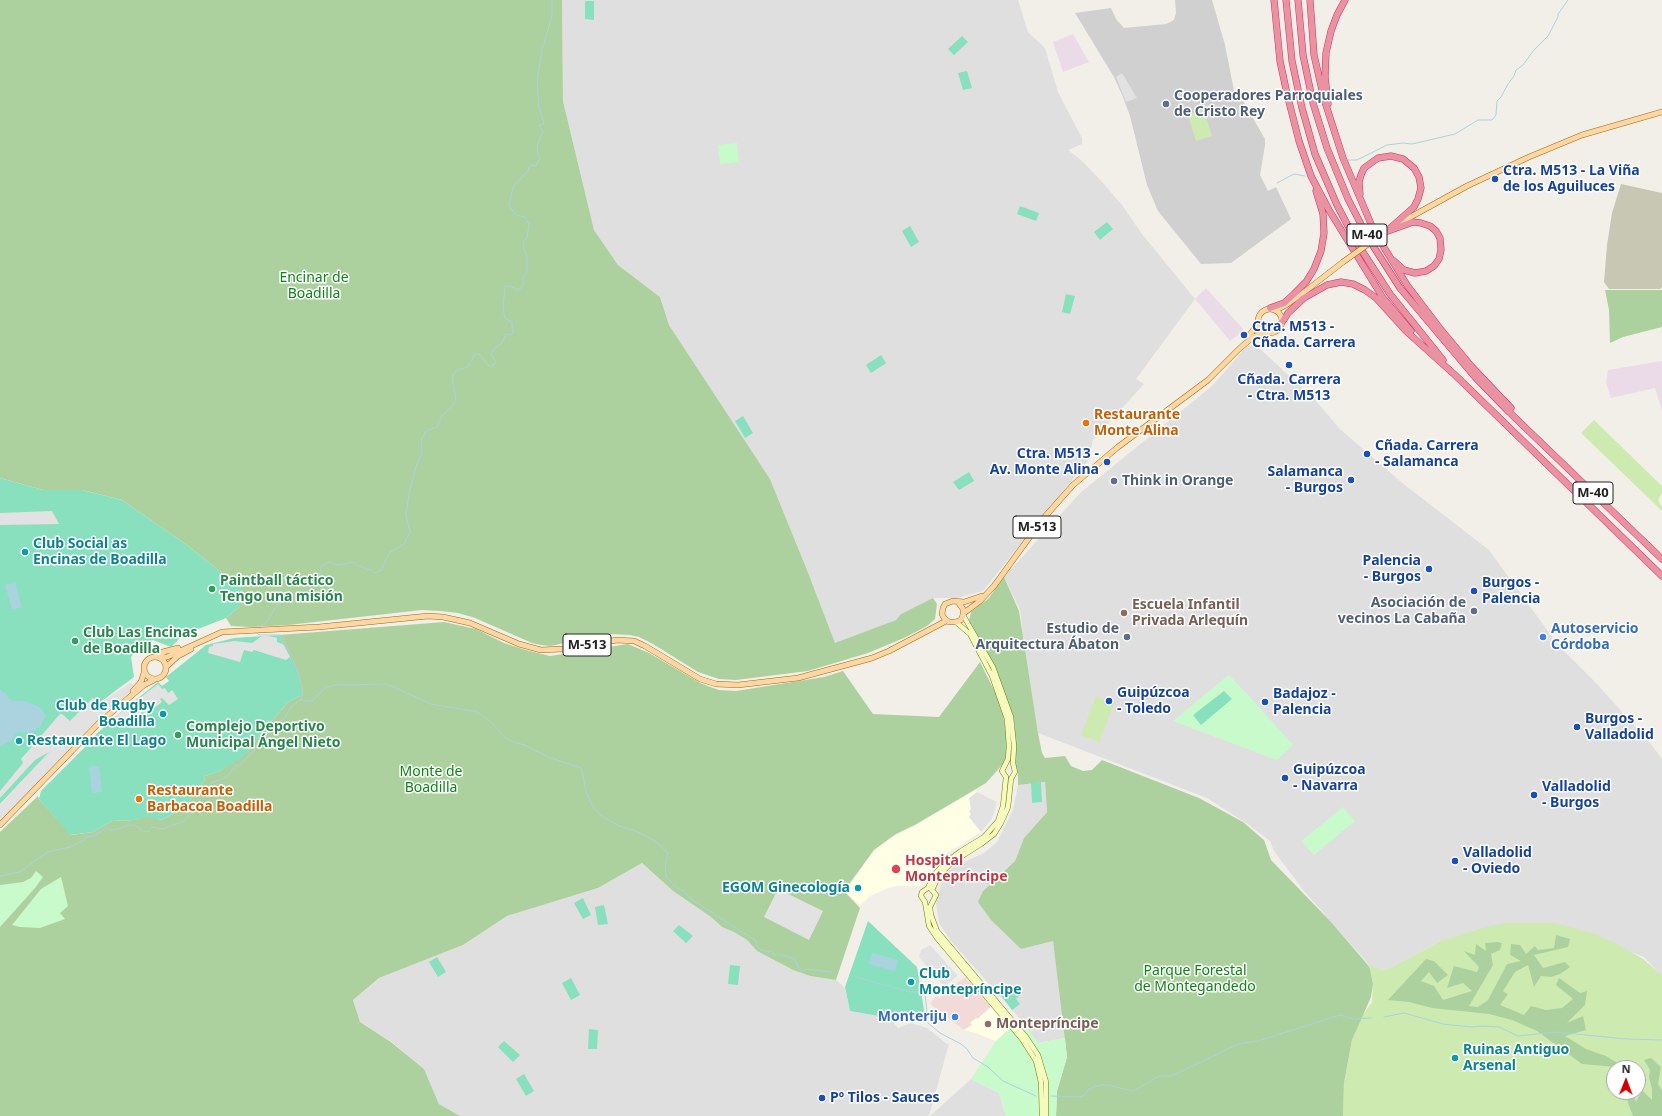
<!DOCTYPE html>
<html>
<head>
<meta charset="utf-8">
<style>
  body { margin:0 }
  #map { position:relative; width:1662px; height:1116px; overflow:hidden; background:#f2efe9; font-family:"Noto Sans",sans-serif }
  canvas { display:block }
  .north { position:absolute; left:1606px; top:1060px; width:40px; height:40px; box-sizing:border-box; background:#fff; border:1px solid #a7a7a7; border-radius:50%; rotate:1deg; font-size:11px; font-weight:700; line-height:16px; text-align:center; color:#222 }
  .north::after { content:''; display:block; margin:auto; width:14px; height:18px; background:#d40000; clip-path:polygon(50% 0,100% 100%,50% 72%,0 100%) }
</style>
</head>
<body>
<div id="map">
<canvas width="1662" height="1116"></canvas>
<div class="north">N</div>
</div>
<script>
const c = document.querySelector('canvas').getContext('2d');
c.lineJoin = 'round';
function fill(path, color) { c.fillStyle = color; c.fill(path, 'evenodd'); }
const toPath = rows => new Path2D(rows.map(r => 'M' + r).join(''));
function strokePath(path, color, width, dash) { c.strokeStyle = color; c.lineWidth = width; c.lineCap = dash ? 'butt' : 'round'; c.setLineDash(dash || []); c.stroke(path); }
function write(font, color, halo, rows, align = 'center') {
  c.font = font + ' "Noto Sans",sans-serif'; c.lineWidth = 3; c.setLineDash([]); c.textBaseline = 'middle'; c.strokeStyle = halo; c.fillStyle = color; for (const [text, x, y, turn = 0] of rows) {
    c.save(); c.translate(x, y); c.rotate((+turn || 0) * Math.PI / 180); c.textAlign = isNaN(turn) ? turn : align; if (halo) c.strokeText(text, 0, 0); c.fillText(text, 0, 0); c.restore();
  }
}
const residential = toPath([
  [562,0,1018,0,1028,32,1045,48,1058,92,1082,138,1082,144,1068,150,1081,160,1103,183,1122,205,1142,234,1195,299,1136,379,1144,384,1093,440,1088,461,1072,480,983,591,957,598,933,598,901,614,896,620,835,644,807,570,770,479,669,325,660,297,618,265,594,230,563,101],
  [1255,344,1316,401,1340,429,1401,482,1489,550,1558,645,1597,684,1654,748,1662,759,1662,976,1644,957,1547,923,1441,941,1390,968,1382,970,1370,966,1304,891,1274,851,1270,841,1249,825,1207,798,1038,733,1026,660,1020,610,1004,577,1080,493,1212,386,1246,347],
  [1045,782,1047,812,1024,838,1015,861,983,891,1053,941,1065,1038,1038,1043,1020,1019,951,941,939,923,936,903,938,893,944,875,953,867,984,853,997,842,1013,810,1018,785],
  [642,863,673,891,711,917,722,927,734,932,747,940,757,951,793,970,810,976,836,980,845,988,850,1011,890,1018,898,1028,911,1023,927,1028,947,1044,949,1044,929,1116,460,1116,439,1104,424,1069,392,1042,360,1022,353,1000,379,978,463,945,507,916,598,888],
  [971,1079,999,1093,1006,1116,930,1116]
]);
const commercial = toPath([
  [965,977,991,1007,977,1020,976,1018,972,1025,964,1030,930,1004,936,996,939,998]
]);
const industrial = toPath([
  [1073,34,1089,62,1063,72,1053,42],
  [1206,288,1244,330,1230,341,1195,299],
  [1662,361,1662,411,1655,388,1611,398,1606,382,1608,370]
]);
const education = toPath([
  [975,791,997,802,992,819,981,832,947,853,936,863,927,875,922,886,896,886,888,888,870,896,860,905,845,892,874,850,883,842],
  [991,1007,1010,1028,996,1041,976,1033,964,1030,972,1025,970,1023,976,1018,977,1019]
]);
const religious = toPath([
  [1175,0,1212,0,1225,45,1236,101,1243,101,1265,139,1265,145,1260,175,1268,191,1276,187,1291,219,1231,263,1201,264,1158,211,1147,185,1130,116,1123,97,1114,77,1075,13,1111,8,1116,19,1124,28,1166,24,1174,20,1176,13]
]);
const construction = toPath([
  [1621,184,1662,193,1662,287,1660,289,1609,289,1604,282,1607,245,1612,213]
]);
const grass = toPath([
  [1204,110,1212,136,1196,141,1188,115],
  [1594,420,1662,486,1662,493,1658,500,1662,507,1662,511,1581,433],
  [1096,696,1114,703,1099,742,1081,735],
  [1505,923,1554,923,1593,933,1615,943,1643,959,1662,975,1662,1116,1343,1116,1344,1083,1352,1040,1362,1016,1372,1002,1373,984,1370,969,1367,964,1382,970,1390,968,1441,941,1485,927],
  [1614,1068,1638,1068,1638,1092,1614,1092]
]);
const forest = toPath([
  [0,0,562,0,563,101,594,230,618,265,660,297,669,325,770,479,807,570,835,643,896,620,901,614,933,598,937,604,935,619,927,626,904,638,868,653,808,671,736,680,719,679,698,672,653,644,639,637,630,635,609,634,550,646,541,645,532,643,475,618,458,613,440,611,422,610,288,625,251,627,231,626,226,618,239,607,242,585,222,573,187,545,122,500,82,490,43,490,0,478],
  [1605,290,1662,290,1662,327,1623,337,1610,343,1609,310],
  [1004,577,1019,611,1038,733,1042,753,1045,758,1065,756,1071,766,1083,771,1092,770,1102,760,1199,798,1243,822,1264,840,1271,860,1332,923,1367,964,1370,969,1373,984,1371,997,1352,1040,1344,1083,1343,1116,1056,1116,1057,1091,1067,1057,1053,941,1021,949,991,920,978,902,983,891,1015,861,1024,838,1047,812,1045,782,1018,785,1018,774,1015,761,1015,725,995,668,969,620,971,612,989,598],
  [444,622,476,629,504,643,526,650,550,656,628,644,649,653,702,684,719,690,736,691,824,677,843,671,873,714,939,717,980,662,995,692,1003,715,1006,731,1006,756,1003,764,986,783,915,825,896,834,874,850,844,891,860,908,836,980,810,976,793,970,757,951,747,940,734,932,722,927,711,917,673,891,642,863,598,888,507,916,463,945,379,978,353,1000,360,1022,391,1042,424,1069,439,1104,460,1116,0,1116,0,832,38,796,39,799,71,835,93,832,112,821,134,820,148,816,161,820,183,809,204,782,205,776,220,771,249,750,255,741,288,702,300,696,290,657,279,635],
  [1556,935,1570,939,1568,947,1534,955,1543,968,1565,962,1570,967,1560,974,1551,977,1541,976,1534,987,1528,965,1515,972,1503,991,1508,994,1500,1005,1524,1015,1531,1006,1546,1010,1562,1008,1573,999,1556,985,1559,978,1580,993,1587,991,1585,1005,1567,1023,1583,1016,1586,1030,1565,1036,1586,1049,1606,1056,1619,1064,1616,1067,1582,1064,1537,1031,1512,1020,1489,1014,1432,1008,1409,1002,1388,1000,1426,959,1434,961,1448,975,1437,983,1429,972,1421,981,1434,986,1443,1000,1472,991,1463,983,1447,988,1454,966,1477,972,1479,967,1464,951,1475,955,1476,944,1486,951,1485,943,1498,942,1502,943,1500,950,1491,954,1493,965,1469,1006,1478,1007,1488,1000,1507,964,1521,961,1510,955,1511,944,1520,945,1526,954,1535,946,1538,950,1554,948],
  [1651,1058,1661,1067,1658,1084,1662,1090,1662,1116,1633,1116,1628,1103,1626,1092,1633,1092,1636,1102,1642,1090,1652,1100,1652,1089,1649,1077,1650,1070,1644,1060]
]);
const park = toPath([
  [737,143,739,162,720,164,718,145],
  [1227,676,1230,676,1261,709,1293,745,1277,760,1173,721],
  [1343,807,1355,821,1314,855,1301,841],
  [36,871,43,877,35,888,0,927,0,885,23,882,31,878],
  [61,877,68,906,60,913,65,919,40,928,20,927,12,925,41,889],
  [1020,1019,1038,1043,1065,1038,1067,1057,1057,1091,1056,1116,1006,1116,999,1093,971,1079,996,1041]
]);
const pitch = toPath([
  [585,1,594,1,594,20,585,19],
  [962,36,968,42,954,55,948,49],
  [967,71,972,88,963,90,958,73],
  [1020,206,1039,213,1036,221,1017,214],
  [1107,222,1113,229,1100,240,1094,232],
  [910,226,919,242,911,247,902,231],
  [1066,294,1075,296,1070,314,1062,312],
  [881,355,886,363,871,373,866,365],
  [743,416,753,433,745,438,735,421],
  [969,472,974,481,959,490,953,482],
  [0,478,43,490,82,490,122,500,187,545,222,573,242,586,243,598,239,607,226,618,183,635,171,647,153,640,136,651,131,657,134,677,91,709,0,804],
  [279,635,297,671,302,695,288,702,255,741,249,750,241,758,220,771,205,776,204,782,183,809,161,820,148,817,134,820,112,821,93,832,70,835,39,799,41,791,87,745,90,747,92,746,93,742,96,740,93,737,122,711,158,682,162,686,169,681,166,677,206,645,234,638],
  [1224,691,1232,699,1201,725,1193,715],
  [1041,782,1042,802,1032,803,1031,783],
  [583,898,591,915,583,919,574,903],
  [604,905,608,924,598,925,595,907],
  [868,921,917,967,925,1016,890,1018,850,1011,845,987],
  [679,925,693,936,686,943,673,931],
  [437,957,446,972,438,977,429,962],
  [730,965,740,966,738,985,728,984],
  [571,978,580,995,571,1000,562,983],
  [1013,986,1020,995,1016,999,1020,1004,1012,1010,1001,995],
  [589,1029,598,1030,597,1049,588,1049],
  [504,1041,520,1055,513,1062,498,1047],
  [524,1074,534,1091,526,1096,516,1079]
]);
const parking = toPath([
  [1122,73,1137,98,1126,102,1116,77],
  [52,511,59,524,0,525,0,513],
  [262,636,269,636,277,638,277,642,283,644,290,657,286,660,254,650,252,652,244,650,240,662,208,653,209,647,213,646,213,644,235,641,252,643],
  [130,683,132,683,134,687,133,690,102,715,0,821,0,804,49,752,35,760,0,798,0,791,23,763,21,759,60,714,62,714,70,721,93,698,99,704],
  [158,684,162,689,165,688,168,693,172,690,178,699,169,705,162,698,160,699,162,702,145,715,143,712,132,719,127,724,123,721,122,722,115,717],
  [977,792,997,802,992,819,981,832,969,817,971,814,969,811,971,809,969,798],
  [778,889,823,911,809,940,764,917],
  [930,945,958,976,944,986,919,957,921,950]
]);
const water = toPath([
  [15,582,22,607,12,610,5,585],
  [0,689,6,694,9,699,14,701,24,701,35,705,41,708,46,716,40,727,29,733,20,732,16,733,11,741,0,746],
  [99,766,102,792,92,793,89,767],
  [872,953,898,960,895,971,869,964]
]);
const stream = toPath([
  [1348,160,1357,160,1387,145,1403,143,1412,144,1455,134,1478,120,1492,120,1496,115,1497,101,1501,97,1508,84,1514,76,1516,70,1523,65,1534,50,1548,36,1558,17,1558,14,1568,0],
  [1277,183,1294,174,1305,176],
  [259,627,267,622,275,608,286,599,299,595,319,577,321,567,328,562,338,565,354,562,357,566,361,566,367,570,370,569,375,573,381,570,390,552,404,544,410,532,406,515,409,494,416,466,422,453,421,440,426,431,437,427,441,417,454,404,456,398,453,385,453,375,457,370,468,367,470,362,473,359,474,354,479,354,489,366,493,366,496,362,491,354,495,348,501,344,506,334,511,335,514,332,512,328,512,322,505,318,503,309,504,297,505,287,510,286,515,289,520,289,523,285,523,278,527,271,527,255,524,250,523,242,527,238,529,224,525,217,516,215,509,206,513,187,528,171,530,165,536,166,540,158,537,153,538,143,543,132,539,126,544,123,539,108,537,81,542,50,552,16,552,0],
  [257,633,259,635,280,635,282,636,297,669,303,691,301,700],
  [0,876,20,872,47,852,70,847,83,841,86,837,94,836,106,828,110,830,118,829,129,825,134,825,140,828,141,831,148,832,152,827,163,829,184,821,188,817,188,813,209,790,211,783,227,777,235,766,240,765,257,747,259,741,284,719,291,707,300,700,312,701,326,687,336,685,387,684,431,704,478,712,491,722,506,739,527,746,548,757,581,768,583,775,585,788,592,805,600,815,619,826,636,831,657,842,668,853,665,867,666,876,675,887,684,891,691,899,756,941,757,946,761,950,773,952,773,955,779,954,793,958,796,962,800,970,802,971,807,969,831,972],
  [856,977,910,992,925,992,927,1013,924,1020,927,1022,940,1033,961,1044,967,1049,973,1058,988,1067,1003,1081,1036,1096],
  [1384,1017,1404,1013,1443,1024,1471,1027,1483,1026,1499,1027,1518,1036,1556,1032,1626,1039,1662,1040],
  [1051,1096,1079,1097,1085,1095,1088,1090,1093,1087,1101,1085,1109,1085,1132,1091,1137,1089,1159,1076,1170,1076,1176,1074,1238,1044,1258,1041,1337,1016,1341,1015,1353,1019,1371,1018]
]);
const secondary = toPath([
  [956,622,970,634,992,676,1007,719,1009,746,1008,759,1002,771,1006,777],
  [1006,777,1003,806,998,821,984,837,961,851,945,863,934,875,928,888,922,892,921,896,925,902,929,926,937,938,1022,1039,1036,1061,1041,1082,1042,1116],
  [931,889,936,895,930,907,931,915,937,931,1026,1037,1038,1055,1046,1082,1046,1116],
  [932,890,938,877,951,863,981,844,994,834,1001,823,1008,807,1011,779,1015,772,1013,763,1014,746,1011,717,993,667,963,615]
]);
const primary = toPath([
  [1396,225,1467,186,1529,157,1582,135,1662,112],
  '1258 321a12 12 0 1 1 24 0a12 12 0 1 1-24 0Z',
  [1276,310,1286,305,1303,293,1343,262],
  [1248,337,1258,324],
  [958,602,963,609,963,615,961,620,956,622,949,622,944,618,942,614,943,608,945,604,953,601,964,602,982,596],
  [964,613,980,601,994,586,1042,520,1073,485,1118,447,1208,380,1239,349,1253,337,1265,332],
  [146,650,159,653,178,648],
  '144 668a11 11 0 1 1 22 0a11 11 0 1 1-22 0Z',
  [156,657,167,657,222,632,319,627,428,616,443,617,470,623,519,644,541,650,562,649,617,640,634,641,645,646,700,679,716,684,738,685,798,678,872,658,889,651,946,621],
  [166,667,178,656,191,649],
  [133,691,141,682,144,673],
  [0,825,99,723,144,685,154,680]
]);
const highway = toPath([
  [1274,0,1280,61,1287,94,1299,141,1311,176,1329,210,1383,298,1411,331],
  [1286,0,1292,61,1302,108,1315,154,1337,205,1357,243,1390,294,1443,360],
  [1298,0,1303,55,1313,103,1327,148,1348,199,1368,238,1400,288,1475,377,1508,411,1662,559],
  [1310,0,1314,55,1324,99,1343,158,1374,231,1407,285,1442,331,1472,367,1511,408],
  [1328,104,1325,77,1326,53,1331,31,1337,15,1345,0],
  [1360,194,1359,182,1361,175,1364,168,1378,158,1391,156,1403,159,1414,168,1419,177,1421,188,1418,199,1414,207,1388,230],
  [1385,232,1413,222,1421,223,1430,226,1436,231,1440,238,1441,250,1439,259,1434,266,1426,271,1415,273,1404,270,1394,261],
  [1270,308,1284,303,1294,294,1306,282,1314,269,1321,251,1324,233,1323,214,1316,191],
  [1283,321,1288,313,1304,298,1327,285,1341,282,1353,284,1365,290,1376,298,1406,331,1455,375,1662,576]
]);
const primaryBridge = toPath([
  [1343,262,1385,232]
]);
const markers = [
  [1166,104,4,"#5c6f8a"],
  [1495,179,4,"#1a4fb4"],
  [1244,335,4,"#1a4fb4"],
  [1289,365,4,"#1a4fb4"],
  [1086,423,4,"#e8710a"],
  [1367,454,4,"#1a4fb4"],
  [1107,462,4,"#1a4fb4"],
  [1351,480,4,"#1a4fb4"],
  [1114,481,4,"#5c6f8a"],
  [25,552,4,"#0f9aa8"],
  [1429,569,4,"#1a4fb4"],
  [212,589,4,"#2e9e5b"],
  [1474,591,4,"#1a4fb4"],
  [1474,611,4,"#5c6f8a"],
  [1124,613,4,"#8d6e63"],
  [1127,637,4,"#5c6f8a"],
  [1543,637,4,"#3f7fe0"],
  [75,641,4,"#2e9e5b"],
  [1109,701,4,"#1a4fb4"],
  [1265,702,4,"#1a4fb4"],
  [163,714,4,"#0f9aa8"],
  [1577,727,4,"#1a4fb4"],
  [178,735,4,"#2e9e5b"],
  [19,741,4,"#0f9aa8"],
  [1285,778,4,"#1a4fb4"],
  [1534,795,4,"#1a4fb4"],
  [139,799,4,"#e8710a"],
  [1455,861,4,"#1a4fb4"],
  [896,869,5,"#e0444e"],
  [858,888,4,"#0f9aa8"],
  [911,982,4,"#0f9aa8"],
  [955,1017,4,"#3f7fe0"],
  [988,1024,4,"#8d6e63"],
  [1455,1058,4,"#0f9aa8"],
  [822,1098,4,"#1a4fb4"]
];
const shields = [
  [1367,235,40],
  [1593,493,40],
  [1037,527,48],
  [587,645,48]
];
const shieldNames = [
  ["M-40",1367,235],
  ["M-40",1593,493],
  ["M-513",1037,527],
  ["M-513",587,645]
];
const serviceNames = [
  ["Cooperadores Parroquiales",1174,96],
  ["de Cristo Rey",1174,112],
  ["Think in Orange",1122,481],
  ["Asociación de",1466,603,"right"],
  ["vecinos La Cabaña",1466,619,"right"],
  ["Estudio de",1119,629,"right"],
  ["Arquitectura Ábaton",1119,645,"right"]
];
const transitNames = [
  ["Ctra. M513 - La Viña",1503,171],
  ["de los Aguiluces",1503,187],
  ["Ctra. M513 -",1252,327],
  ["Cñada. Carrera",1252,343],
  ["Cñada. Carrera",1289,380,"center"],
  ["- Ctra. M513",1289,396,"center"],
  ["Cñada. Carrera",1375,446],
  ["- Salamanca",1375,462],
  ["Ctra. M513 -",1099,454,"right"],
  ["Av. Monte Alina",1099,470,"right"],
  ["Salamanca",1343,472,"right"],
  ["- Burgos",1343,488,"right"],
  ["Palencia",1421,561,"right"],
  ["- Burgos",1421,577,"right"],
  ["Burgos -",1482,583],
  ["Palencia",1482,599],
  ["Guipúzcoa",1117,693],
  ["- Toledo",1117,709],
  ["Badajoz -",1273,694],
  ["Palencia",1273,710],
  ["Burgos -",1585,719],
  ["Valladolid",1585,735],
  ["Guipúzcoa",1293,770],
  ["- Navarra",1293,786],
  ["Valladolid",1542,787],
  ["- Burgos",1542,803],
  ["Valladolid",1463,853],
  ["- Oviedo",1463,869],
  ["Pº Tilos - Sauces",830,1098]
];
const parkNames = [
  ["Encinar de",314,278],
  ["Boadilla",314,294],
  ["Monte de",431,772],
  ["Boadilla",431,788],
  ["Parque Forestal",1195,971],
  ["de Montegandedo",1195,987]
];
const foodNames = [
  ["Restaurante",1094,415],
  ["Monte Alina",1094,431],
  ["Restaurante",147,791],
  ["Barbacoa Boadilla",147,807]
];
const cultureNames = [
  ["Club Social as",33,544],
  ["Encinas de Boadilla",33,560],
  ["Club de Rugby",155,706,"right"],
  ["Boadilla",155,722,"right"],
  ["Restaurante El Lago",27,741],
  ["EGOM Ginecología",850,888,"right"],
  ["Club",919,974],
  ["Montepríncipe",919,990],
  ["Ruinas Antiguo",1463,1050],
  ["Arsenal",1463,1066]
];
const leisureNames = [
  ["Paintball táctico",220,581],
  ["Tengo una misión",220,597],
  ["Club Las Encinas",83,633],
  ["de Boadilla",83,649],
  ["Complejo Deportivo",186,727],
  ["Municipal Ángel Nieto",186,743]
];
const educationNames = [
  ["Escuela Infantil",1132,605],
  ["Privada Arlequín",1132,621],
  ["Montepríncipe",996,1024]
];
const shopNames = [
  ["Autoservicio",1551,629],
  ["Córdoba",1551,645],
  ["Monteriju",947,1017,"right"]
];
const healthNames = [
  ["Hospital",905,861],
  ["Montepríncipe",905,877]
];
fill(residential, '#e0dfdf');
fill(commercial, '#f2dad9');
fill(industrial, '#ebdbe8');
fill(education, '#ffffe5');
fill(religious, '#d0d0d0');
fill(construction, '#c7c7b4');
fill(grass, '#cdebb0');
fill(forest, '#add19e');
fill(park, '#c8facc');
fill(pitch, '#88e0be');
fill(parking, '#e2e2e2');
fill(water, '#aad3df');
strokePath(stream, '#aad3df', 1);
strokePath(secondary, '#707d05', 5.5);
strokePath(primary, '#a06b00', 6);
strokePath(highway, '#dc2a67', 7);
strokePath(secondary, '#f7fabf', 4.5);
strokePath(primary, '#fcd6a4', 5);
strokePath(highway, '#e892a2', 6);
strokePath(primaryBridge, '#a06b00', 6, []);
strokePath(primaryBridge, '#fcd6a4', 5);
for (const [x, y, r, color] of markers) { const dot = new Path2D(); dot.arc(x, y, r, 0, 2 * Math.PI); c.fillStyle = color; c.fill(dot); strokePath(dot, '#fff', 1.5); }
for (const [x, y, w] of shields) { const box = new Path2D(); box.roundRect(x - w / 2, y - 11, w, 22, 3); c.fillStyle = '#fff'; c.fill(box); strokePath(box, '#222', 1); }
write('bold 13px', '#222', null, shieldNames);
write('bold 14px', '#4e5e75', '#fff', serviceNames, 'left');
write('bold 14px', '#164399', '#fff', transitNames, 'left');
write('14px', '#0c8416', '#fff', parkNames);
write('bold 14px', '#c56008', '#fff', foodNames, 'left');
write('bold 14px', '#0d838f', '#fff', cultureNames, 'left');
write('bold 14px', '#27864d', '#fff', leisureNames, 'left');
write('bold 14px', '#785e54', '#fff', educationNames, 'left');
write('bold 14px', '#366cbe', '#fff', shopNames, 'left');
write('bold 14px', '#be3a42', '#fff', healthNames, 'left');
</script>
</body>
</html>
